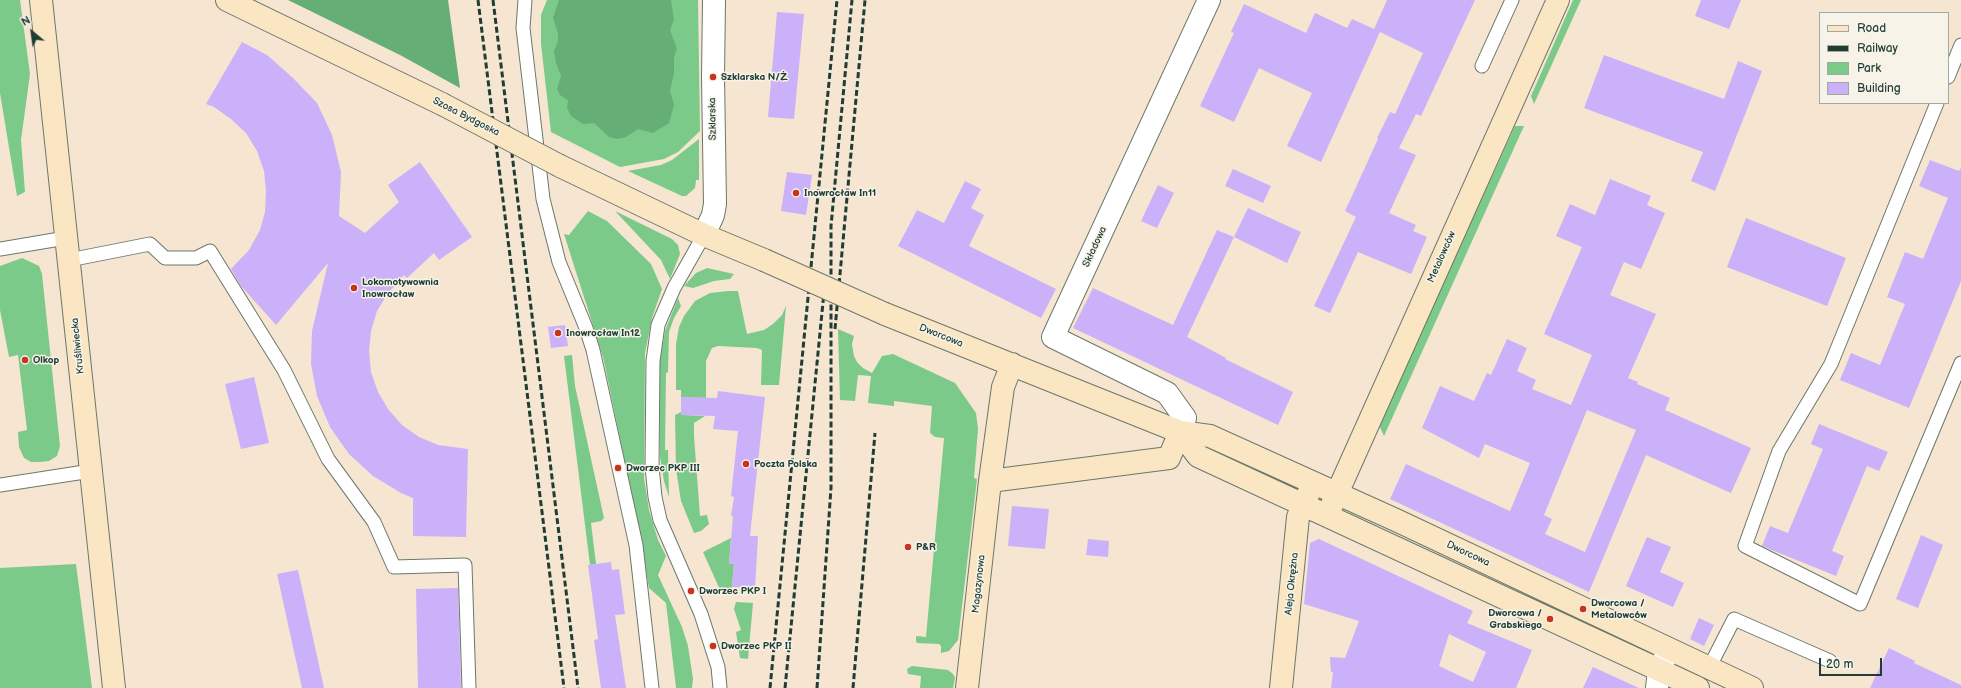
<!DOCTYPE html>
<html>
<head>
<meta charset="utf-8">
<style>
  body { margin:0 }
  #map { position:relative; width:1961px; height:688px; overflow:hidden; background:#f5e5d1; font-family:"Balsamiq Sans",sans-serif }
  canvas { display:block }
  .legend { position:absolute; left:1819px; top:12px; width:130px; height:92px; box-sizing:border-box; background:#f7f3e8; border:1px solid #a1aaa0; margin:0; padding:5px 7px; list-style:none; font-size:12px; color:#1f3d34 }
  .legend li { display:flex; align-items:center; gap:8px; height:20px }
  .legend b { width:20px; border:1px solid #a1aaa0 }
  .north { position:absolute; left:12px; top:12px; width:40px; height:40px; -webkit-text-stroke:3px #f7f3e8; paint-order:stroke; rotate:331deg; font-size:11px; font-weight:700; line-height:16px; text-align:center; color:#1f3d34 }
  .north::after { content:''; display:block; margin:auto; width:14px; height:18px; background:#1f3d34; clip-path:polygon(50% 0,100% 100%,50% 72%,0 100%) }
  .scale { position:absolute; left:1819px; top:658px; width:63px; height:18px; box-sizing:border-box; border:2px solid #1f3d34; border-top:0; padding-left:5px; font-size:12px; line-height:14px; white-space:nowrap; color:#1f3d34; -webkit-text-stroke:3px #f7f3e8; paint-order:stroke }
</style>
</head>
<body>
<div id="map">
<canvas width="1961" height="688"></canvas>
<ul class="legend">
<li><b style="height:5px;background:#fbe6c3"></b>Road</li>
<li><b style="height:5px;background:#1f3d34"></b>Railway</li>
<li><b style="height:11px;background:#7cca89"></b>Park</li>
<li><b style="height:11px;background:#cbb1f9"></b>Building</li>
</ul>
<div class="north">N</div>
<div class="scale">20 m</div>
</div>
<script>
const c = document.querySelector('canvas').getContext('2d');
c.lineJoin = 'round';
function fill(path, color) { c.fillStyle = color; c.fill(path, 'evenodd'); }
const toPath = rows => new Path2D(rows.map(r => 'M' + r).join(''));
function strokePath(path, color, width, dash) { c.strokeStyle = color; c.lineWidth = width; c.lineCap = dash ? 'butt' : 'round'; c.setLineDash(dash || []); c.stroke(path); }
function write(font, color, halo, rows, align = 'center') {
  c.font = font + ' "Balsamiq Sans",sans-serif'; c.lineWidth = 3; c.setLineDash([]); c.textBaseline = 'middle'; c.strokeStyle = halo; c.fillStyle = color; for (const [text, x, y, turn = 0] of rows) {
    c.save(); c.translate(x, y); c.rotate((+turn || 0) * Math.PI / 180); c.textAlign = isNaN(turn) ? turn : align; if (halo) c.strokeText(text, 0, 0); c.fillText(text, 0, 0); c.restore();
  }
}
const green = toPath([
  [0,0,20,0,30,74,21,140,25,192,17,196,0,93],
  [547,0,698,0,700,131,678,152,664,159,620,167,551,132,541,44,541,15],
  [1573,0,1581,0,1534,104,1531,96],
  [1515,126,1524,126,1384,436,1379,425],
  [699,139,699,180,696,180,695,188,686,196,682,196,628,171,661,165,672,160],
  [588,211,607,221,651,264,662,289,652,318,645,353,644,478,649,510,658,540,666,556,658,575,682,627,688,646,693,679,692,688,676,688,666,603,649,588,640,534,603,357,564,234,569,235],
  [615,211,672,239,678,245,680,254,670,279,661,260],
  [22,258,39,266,42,274,60,446,57,456,49,461,40,462,31,462,24,458,19,447,18,432,27,430,18,355,9,357,0,310,0,266],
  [707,268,734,274,730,279,714,281,693,288,684,286,696,273],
  [728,291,738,291,747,334,764,330,773,324,782,315,786,306,779,385,761,385,762,350,757,348,718,346,712,348,706,361,706,398,681,397,681,390,676,390,676,344,679,327,684,316,695,301,710,293],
  [678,298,681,306,674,318,669,332,668,372,666,373,665,450,668,450,669,497,664,481,660,457,660,361,665,331],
  [838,329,854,336,852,344,854,356,857,362,863,368,872,373,882,356,893,354,955,383,976,413,978,429,974,478,977,479,958,640,949,651,941,653,941,646,939,644,917,643,916,641,916,636,926,637,944,438,935,437,930,433,932,406,894,401,894,406,868,403,871,376,858,375,855,401,840,400],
  [572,355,575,386,604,518,601,521,591,523,596,564,590,565,564,356],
  [681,412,682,415,705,416,694,423,694,436,700,516,707,515,709,524,701,531,694,533,681,501,676,469,675,415],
  [731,538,729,564,734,564,732,587,721,592,703,552],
  [76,564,92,688,0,688,0,568],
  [736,602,753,603,748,659,740,658,736,632,741,630,734,609],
  [912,666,948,670,953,674,955,678,953,688,920,688,921,676,908,674,907,669]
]);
const forest = toPath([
  [288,0,448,0,460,88,400,55],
  [559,0,671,0,674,20,670,30,677,49,674,57,674,73,670,91,674,105,669,123,653,133,638,129,626,137,618,139,609,137,594,123,583,124,571,116,567,108,568,100,560,95,557,89,561,76,556,63,554,51,558,41,558,33,553,18]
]);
const building = toPath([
  [1387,0,1475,0,1421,116,1416,114,1399,148,1416,155,1389,213,1416,225,1413,231,1427,237,1411,274,1358,252,1330,313,1314,306,1356,217,1345,211,1378,139,1377,138,1390,112,1395,114,1423,53,1380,32,1321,162,1287,146,1312,93,1259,68,1234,122,1200,106,1234,33,1231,32,1244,4,1306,33,1315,13,1347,28,1352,19,1374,29],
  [1701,0,1741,0,1729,29,1695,16],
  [777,12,804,14,794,119,768,117],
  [242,42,267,55,293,78,317,103,332,135,341,172,339,216,365,233,399,202,388,185,420,162,472,237,439,260,434,253,407,278,404,275,388,293,377,311,371,331,369,351,371,372,378,392,388,409,402,425,419,437,438,445,468,449,466,537,413,536,413,498,401,493,373,476,349,454,330,427,317,396,311,364,312,331,328,263,276,325,241,286,231,269,249,250,260,230,265,212,266,191,264,171,257,151,246,133,231,119,214,107,206,104],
  [1604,55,1724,99,1738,61,1762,71,1715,191,1691,181,1703,152,1584,108],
  [1930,160,1959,171,1961,168,1961,281,1909,408,1840,380,1851,353,1880,365,1905,304,1887,297,1905,252,1923,259,1948,198,1919,186],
  [1233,169,1271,186,1263,203,1225,186],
  [787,172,812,175,806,215,781,211],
  [1610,179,1651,196,1647,205,1665,213,1641,269,1624,262,1610,295,1656,314,1628,378,1638,382,1637,384,1670,398,1665,410,1751,448,1731,493,1646,455,1589,592,1390,499,1406,464,1510,511,1530,463,1485,444,1479,458,1422,428,1440,386,1474,401,1487,373,1491,375,1507,339,1527,348,1517,371,1536,380,1532,389,1571,405,1592,355,1544,334,1582,247,1556,236,1570,204,1595,215],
  [1587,410,1636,430,1585,552,1545,534,1552,519,1544,515],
  [965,181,981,189,971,208,984,215,969,246,1056,289,1041,318,898,246,917,210,944,223],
  [1158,185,1174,193,1157,228,1141,221],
  [1248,208,1301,232,1287,263,1234,237],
  [1746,218,1846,258,1827,306,1727,267],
  [1217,230,1234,237,1187,337,1226,358,1225,359,1293,392,1278,425,1073,328,1093,288,1173,325],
  [565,325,568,346,551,348,548,327],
  [254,377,269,443,241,449,225,384],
  [718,391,765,397,750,536,758,536,755,588,732,587,734,564,729,564,733,516,731,516,734,497,731,496,738,431,713,429,715,416,681,415,681,397,717,398],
  [1819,424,1888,452,1879,471,1867,466,1832,551,1844,556,1836,576,1762,546,1770,526,1788,533,1823,449,1811,444],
  [1012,506,1049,509,1045,549,1008,546],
  [1921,535,1943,545,1918,608,1896,599],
  [1647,537,1671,547,1660,572,1684,583,1673,607,1626,586],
  [1088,539,1109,541,1108,557,1086,555],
  [1319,539,1473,611,1467,623,1532,650,1516,688,1331,688,1333,672,1331,672,1330,657,1345,658,1359,621,1304,604,1310,543],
  [1449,634,1486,652,1473,682,1439,666],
  [611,562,612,570,619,569,625,614,615,615,626,688,601,688,594,640,598,639,588,565],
  [298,570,324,688,302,688,277,574],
  [458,588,461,688,418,688,416,589],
  [1699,618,1714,625,1704,646,1690,639],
  [1889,648,1915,661,1914,663,1961,685,1961,688,1870,688],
  [1593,667,1639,688,1583,688]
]);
const lane = toPath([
  [525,0,523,28,543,199,559,262,586,328,593,350,636,545,652,688],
  [1482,66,1512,0],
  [1948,77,1961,45],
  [1937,103,1831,364,1779,451,1745,546,1860,604,1961,363],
  [704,235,674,288,658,325,653,361,652,467,655,497,660,520,701,614,718,667,720,688],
  [0,249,66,238],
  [69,260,150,244,165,258,196,258,210,251,284,370,328,459,374,522,394,567,465,565,469,688],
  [0,485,91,471],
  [1709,668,1734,619,1830,661]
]);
const street = toPath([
  [704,235,713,215,715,204,713,77,714,0],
  [1180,432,1185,418,1167,393,1053,337,1209,0],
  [1657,688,1659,670,1667,654]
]);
const secondary = toPath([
  [41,0,114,688],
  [227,0,442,104],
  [560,166,704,235,764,260],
  [885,314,1180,432,1210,436,1398,521,1752,688],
  [1180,432,1198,456,1698,688],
  [990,481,1003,387,1012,364],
  [1331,507,1558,0],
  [967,688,990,481,1169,458,1180,432],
  [1281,688,1298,517,1310,490]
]);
const rail = toPath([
  [478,0,564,688],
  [493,0,578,688],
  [835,329,865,0],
  [770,688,837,0],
  [785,688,825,282],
  [817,688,831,488,831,226,852,0],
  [853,688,875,433]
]);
const secondaryBridge = toPath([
  [442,104,560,166],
  [764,260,885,314]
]);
const markers = [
  [713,77,4,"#c8321e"],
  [796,193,4,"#c8321e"],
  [354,288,4,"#c8321e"],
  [558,333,4,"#c8321e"],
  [25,360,4,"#c8321e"],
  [746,464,4,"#c8321e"],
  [618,468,4,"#c8321e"],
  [908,547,4,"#c8321e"],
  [691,591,4,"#c8321e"],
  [1583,609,4,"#c8321e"],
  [1550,619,4,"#c8321e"],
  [713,646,4,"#c8321e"]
];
const poiNames = [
  ["Szklarska N/Ż",721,77],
  ["Inowrocław In11",804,193],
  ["Lokomotywownia",362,282],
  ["Inowrocław",362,294],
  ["Inowrocław In12",566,333],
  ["Olkop",33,360],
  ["Poczta Polska",754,464],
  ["Dworzec PKP III",626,468],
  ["P&R",916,547],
  ["Dworzec PKP I",699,591],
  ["Dworcowa /",1591,603],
  ["Metalowców",1591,615],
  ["Dworcowa /",1542,613,"right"],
  ["Grabskiego",1542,625,"right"],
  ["Dworzec PKP II",721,646]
];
const streetNames = [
  ["Szosa Bydgoska",466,117,27],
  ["Szklarska",713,119,-91],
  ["Składowa",1095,247,-65],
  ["Metalowców",1442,257,-66],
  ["Dworcowa",941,336,22],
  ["Kruśliwiecka",78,346,-96],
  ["Dworcowa",1468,554,25],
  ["Magazynowa",979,584,-84],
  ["Aleja Okrężna",1292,584,-84]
];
fill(green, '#7cca89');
fill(forest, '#65ae75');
fill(building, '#cbb1f9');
strokePath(lane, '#6a786b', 15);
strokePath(street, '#6a786b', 24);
strokePath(secondary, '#6a786b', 24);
strokePath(lane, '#fff', 13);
strokePath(street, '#fff', 22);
strokePath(secondary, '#fbe6c3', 22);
strokePath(rail, '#1f3d34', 3, [6, 3]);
strokePath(secondaryBridge, '#6a786b', 24, []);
strokePath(secondaryBridge, '#fbe6c3', 22);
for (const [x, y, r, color] of markers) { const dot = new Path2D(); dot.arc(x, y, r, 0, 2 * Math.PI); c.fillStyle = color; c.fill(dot); strokePath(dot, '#f7f3e8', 1.5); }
write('bold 10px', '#1f3d34', '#f7f3e8', poiNames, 'left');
write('10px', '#1f3d34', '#f7f3e8', streetNames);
</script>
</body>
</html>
